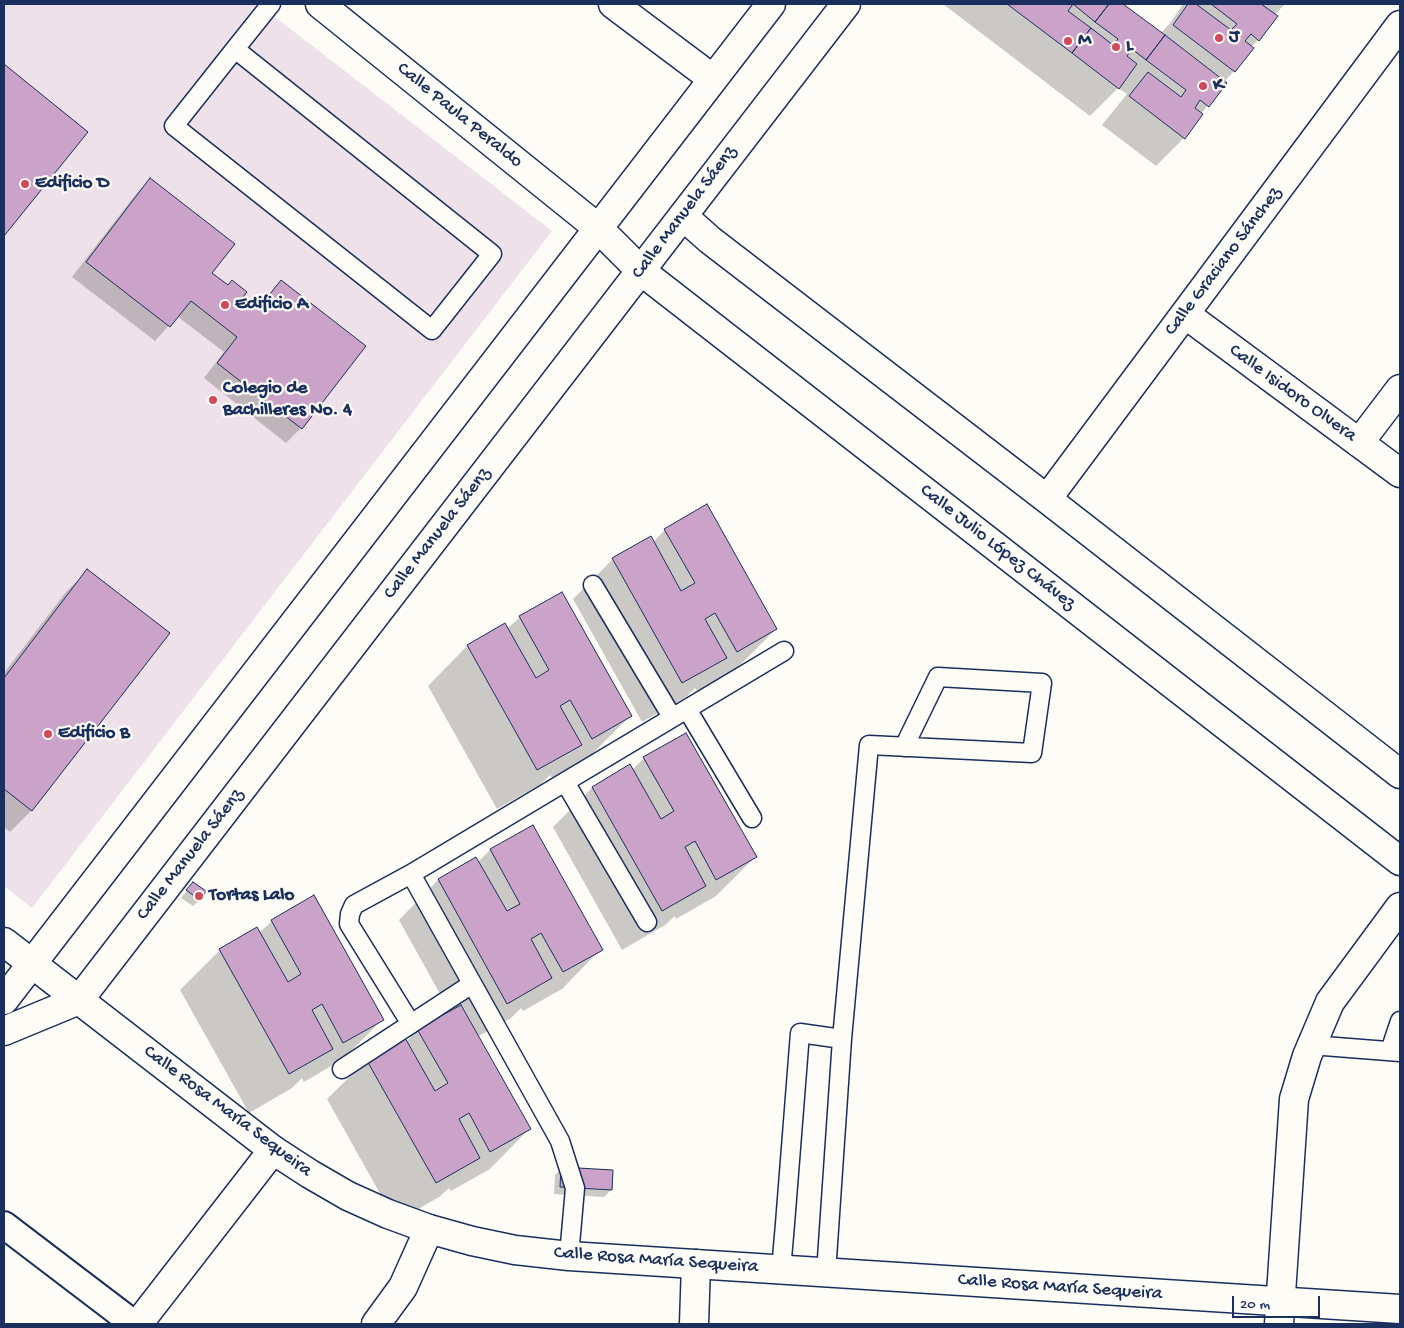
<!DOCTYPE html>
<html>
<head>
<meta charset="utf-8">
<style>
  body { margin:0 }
  #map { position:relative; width:1404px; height:1328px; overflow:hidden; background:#fdfcf7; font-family:"Gochi Hand",sans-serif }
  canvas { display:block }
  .frame { position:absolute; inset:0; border:5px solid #1b2f5e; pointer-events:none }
  .scale { position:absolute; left:1232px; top:1296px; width:88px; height:22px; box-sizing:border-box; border:2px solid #1b2f5e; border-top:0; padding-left:6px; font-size:15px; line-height:18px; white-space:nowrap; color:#1b2f5e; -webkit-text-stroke:4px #fdfcf7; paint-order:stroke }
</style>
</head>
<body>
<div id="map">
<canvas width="1404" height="1328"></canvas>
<div class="frame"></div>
<div class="scale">20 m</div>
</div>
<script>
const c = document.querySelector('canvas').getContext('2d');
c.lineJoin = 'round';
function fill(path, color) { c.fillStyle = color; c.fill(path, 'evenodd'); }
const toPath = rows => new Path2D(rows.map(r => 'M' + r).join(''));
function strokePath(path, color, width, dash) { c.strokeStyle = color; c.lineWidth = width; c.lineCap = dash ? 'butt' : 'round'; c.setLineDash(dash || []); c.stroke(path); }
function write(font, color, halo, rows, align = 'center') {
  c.font = font + ' "Gochi Hand",sans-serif'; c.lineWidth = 4.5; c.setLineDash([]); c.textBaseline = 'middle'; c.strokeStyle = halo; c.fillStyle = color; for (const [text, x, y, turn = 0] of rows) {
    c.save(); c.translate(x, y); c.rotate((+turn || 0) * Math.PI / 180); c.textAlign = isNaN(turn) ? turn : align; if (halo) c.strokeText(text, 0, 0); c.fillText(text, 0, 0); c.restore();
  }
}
const built = toPath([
  [4,4,258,4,552,231,32,908,4,886]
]);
const shadow = toPath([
  [943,4,1121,4,1160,34,1171,22,1183,4,1285,4,1274,15,1258,40,1251,47,1234,71,1224,82,1225,83,1201,114,1184,138,1156,166,1102,125,1127,94,1118,88,1090,116],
  [4,66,86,132,4,234],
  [150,180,211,273,257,309,281,282,364,346,301,428,286,443,204,378,224,352,177,316,155,341,72,277,136,194],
  [665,530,776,629,736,669,697,691,695,688,686,697,642,722,573,599,613,559,653,542],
  [87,571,32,810,10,832,4,827,4,673,66,592],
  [561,593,630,716,590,756,552,778,550,775,541,784,497,809,428,686,467,646,505,625,507,629,520,617],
  [644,758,755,857,716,896,676,919,675,916,665,925,622,950,553,827,592,788,632,770],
  [532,826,601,949,562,989,523,1011,521,1008,511,1018,477,1037,529,1129,490,1169,451,1191,449,1188,439,1197,396,1222,327,1099,367,1060,406,1042,418,1030,450,1012,399,920,438,880,476,859,478,862,490,850],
  [193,883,200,900,193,906,181,898],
  [272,921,382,1020,343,1059,304,1082,302,1078,292,1088,249,1113,180,990,220,950,257,929,259,933],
  [562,1168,611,1190,604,1197,554,1194,555,1175]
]);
const building = toPath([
  [1007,4,1109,4,1095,22,1073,4,1068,11,1091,28,1072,53,1007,4],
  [1109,4,1123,4,1165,35,1146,60,1132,49,1127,56,1137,64,1119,89,1072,53,1091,28,1113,45,1118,39,1095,22,1109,4],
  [1188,4,1196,4,1231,30,1237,24,1211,4,1261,4,1278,16,1259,41,1251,34,1245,41,1254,48,1235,72,1173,25,1188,4],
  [1165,35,1227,83,1209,107,1200,100,1195,108,1203,114,1185,139,1129,96,1148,72,1181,97,1186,90,1146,60,1165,35],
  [4,64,88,132,4,236,4,64],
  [150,178,235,244,212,273,228,285,232,280,247,292,243,297,259,308,281,280,366,346,302,429,217,363,237,337,191,301,170,327,86,262,150,178],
  [707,504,777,629,737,652,715,613,705,619,727,658,682,683,612,558,651,536,681,591,695,583,664,529,707,504],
  [87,569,170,633,32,811,4,789,4,678,87,569],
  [562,592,632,716,592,739,570,700,560,706,582,745,537,770,467,645,505,623,536,678,549,670,519,616,562,592],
  [686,733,757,857,716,880,695,841,685,847,706,886,662,911,592,787,630,764,661,819,674,811,643,757,686,733],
  [533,825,603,950,563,972,541,933,531,939,552,978,507,1004,438,879,476,857,507,911,520,904,490,849,533,825],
  [193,882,206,891,201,901,186,890,193,882],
  [314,895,384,1020,343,1043,322,1004,312,1010,333,1049,289,1074,219,949,257,927,288,982,301,974,271,920,314,895],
  [461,1005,531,1129,490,1152,469,1113,459,1119,480,1158,436,1183,366,1059,404,1036,435,1091,448,1083,417,1029,461,1005],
  [561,1167,613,1170,612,1190,560,1187,561,1167]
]);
const service = toPath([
  [235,49,492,254,432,330,174,126,235,49,271,4],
  [593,585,672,717],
  [687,709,752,818],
  [565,782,647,922],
  [411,874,354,905,350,914,349,924,411,1024],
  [1311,1045,1400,1052],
  [1390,1051,1400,1021],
  [342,1069,472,984],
  [569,1256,575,1188,560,1141,411,874,784,651],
  [781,1270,785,1224,800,1033,842,1039],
  [826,1273,842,1039,869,745,1032,753,1042,683,938,677,904,747]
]);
const pedestrian = toPath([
  [4,1225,134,1324]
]);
const minor = toPath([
  [320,4,598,228,641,271,1400,861],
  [613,4,713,79],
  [683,216,710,240,1047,499,1400,774],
  [1185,314,1400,473],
  [1359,443,1400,389],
  [1047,499,1400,25],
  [138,1324,273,1150],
  [376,1324,403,1287,429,1229],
  [694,1324,696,1264],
  [1279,1324,1294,1099,1307,1056,1330,1002,1400,907]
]);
const tertiary = toPath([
  [4,942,273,1150,310,1174,348,1196,388,1214,429,1229,472,1241,515,1250,569,1256,1400,1309],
  [4,1000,771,4],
  [4,1031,79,1000,846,4]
]);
const markers = [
  [1219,38,5,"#d1495b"],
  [1068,41,5,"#d1495b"],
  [1116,47,5,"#d1495b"],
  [1203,86,5,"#d1495b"],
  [25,184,5,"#d1495b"],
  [225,305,5,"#d1495b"],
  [213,400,5,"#d1495b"],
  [48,734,5,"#d1495b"],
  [199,896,5,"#d1495b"]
];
const poiNames = [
  ["J",1229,38],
  ["M",1078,41],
  ["L",1126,47],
  ["K",1213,86],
  ["Edificio D",35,184],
  ["Edificio A",235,305],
  ["Colegio de",223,389],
  ["Bachilleres No. 4",223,411],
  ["Edificio B",58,734],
  ["Tortas Lalo",209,896]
];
const streetNames = [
  ["Calle Paula Peraldo",459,116,39],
  ["Calle Manuela Sáenz",685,213,-53],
  ["Calle Graciano Sánchez",1224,262,-53],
  ["Calle Isidoro Olvera",1292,394,36],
  ["Calle Manuela Sáenz",438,534,-52],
  ["Calle Julio López Chávez",997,548,38],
  ["Calle Manuela Sáenz",191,855,-52],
  ["Calle Rosa María Sequeira",227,1112,37],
  ["Calle Rosa María Sequeira",656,1261,4],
  ["Calle Rosa María Sequeira",1060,1288,4]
];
fill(built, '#eee1e9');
fill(shadow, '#0003');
fill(building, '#cba3c9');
strokePath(building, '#1b2f5e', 1);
strokePath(service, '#1b2f5e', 21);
strokePath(pedestrian, '#1b2f5e', 30);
strokePath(minor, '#1b2f5e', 31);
strokePath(tertiary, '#1b2f5e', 31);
strokePath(service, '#fdfcf7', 18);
strokePath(pedestrian, '#fdfcf7', 26);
strokePath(minor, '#fdfcf7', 28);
strokePath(tertiary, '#fdfcf7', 28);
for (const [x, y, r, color] of markers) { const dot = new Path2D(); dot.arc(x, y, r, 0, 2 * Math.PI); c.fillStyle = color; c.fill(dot); strokePath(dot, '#fdfcf7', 2); }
write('bold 19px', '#1b2f5e', '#fdfcf7', poiNames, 'left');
write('19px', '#1b2f5e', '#fdfcf7', streetNames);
</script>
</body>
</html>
